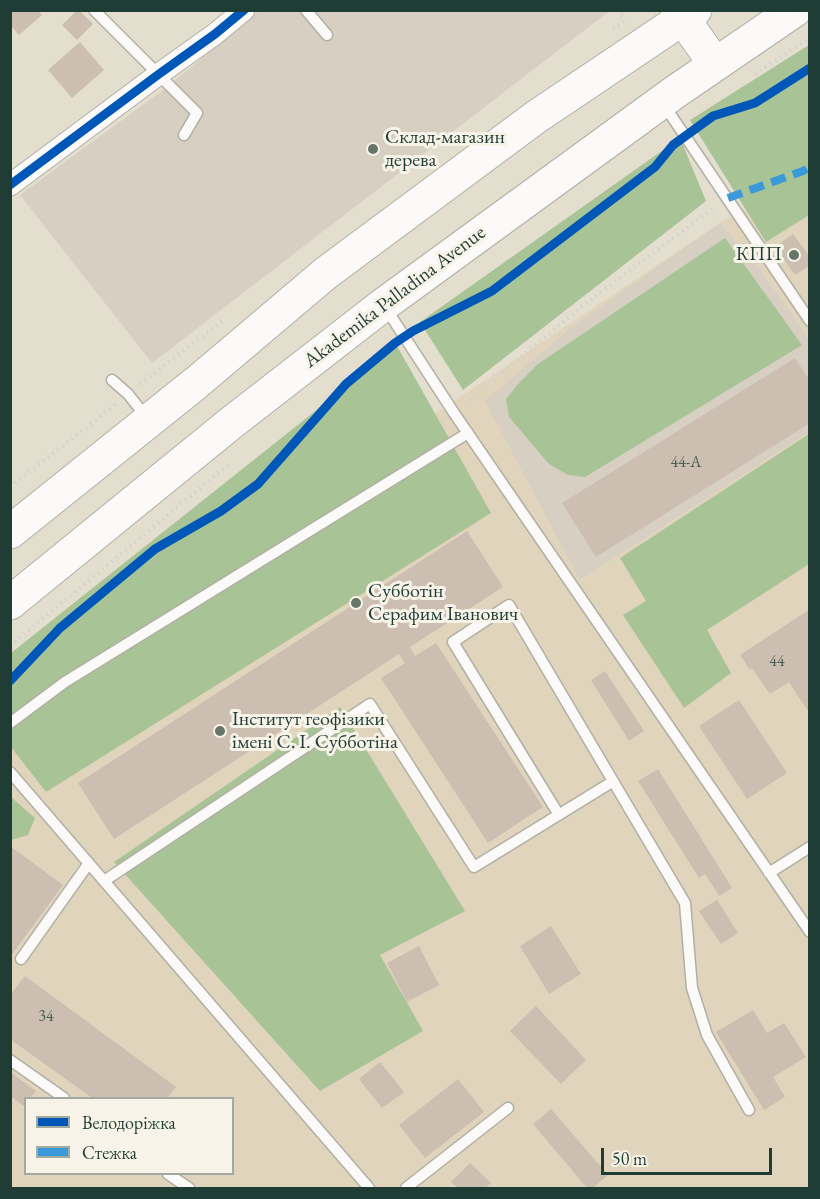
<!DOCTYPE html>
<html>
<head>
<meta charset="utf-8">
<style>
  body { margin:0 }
  #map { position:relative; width:820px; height:1199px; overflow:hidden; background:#e3decd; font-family:"EB Garamond",serif }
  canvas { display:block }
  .frame { position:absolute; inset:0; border:12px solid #1f3d34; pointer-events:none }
  .legend { position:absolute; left:24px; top:1097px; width:210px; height:78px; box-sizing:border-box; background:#f7f3e8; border:2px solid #a1aaa0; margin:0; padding:8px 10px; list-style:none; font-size:18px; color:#1f3d34 }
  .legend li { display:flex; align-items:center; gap:12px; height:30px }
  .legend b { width:30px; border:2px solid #a1aaa0 }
  .scale { position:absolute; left:601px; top:1148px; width:171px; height:27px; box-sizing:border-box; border:3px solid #1f3d34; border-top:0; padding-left:8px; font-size:18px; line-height:21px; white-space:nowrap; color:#1f3d34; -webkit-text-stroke:4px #f7f3e8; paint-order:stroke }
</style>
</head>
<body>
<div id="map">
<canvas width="820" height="1199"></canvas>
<div class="frame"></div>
<ul class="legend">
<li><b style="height:8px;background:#0057b8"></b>Велодоріжка</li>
<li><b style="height:8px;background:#3a99d8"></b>Стежка</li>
</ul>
<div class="scale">50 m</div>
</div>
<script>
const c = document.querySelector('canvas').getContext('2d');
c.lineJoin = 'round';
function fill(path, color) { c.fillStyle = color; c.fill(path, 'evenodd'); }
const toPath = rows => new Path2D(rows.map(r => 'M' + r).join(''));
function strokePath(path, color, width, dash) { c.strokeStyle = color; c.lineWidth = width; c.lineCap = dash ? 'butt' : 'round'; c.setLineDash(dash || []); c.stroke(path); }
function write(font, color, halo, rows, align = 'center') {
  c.font = font + ' "EB Garamond",serif'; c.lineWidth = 6; c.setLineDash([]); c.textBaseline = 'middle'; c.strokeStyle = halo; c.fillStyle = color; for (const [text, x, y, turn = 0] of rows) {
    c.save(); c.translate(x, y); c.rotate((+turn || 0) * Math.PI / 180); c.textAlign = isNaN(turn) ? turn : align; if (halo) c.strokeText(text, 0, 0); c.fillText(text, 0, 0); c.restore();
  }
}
const built = toPath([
  [809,172,809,1188,11,1188,11,704,442,409,720,223],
  [26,1098,232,1098,232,1174,26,1174]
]);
const industrial = toPath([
  [607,10,608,12,152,363,20,195,166,88,259,11],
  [720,223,757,265,809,340,809,432,580,580,485,401,572,327]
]);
const forest = toPath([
  [809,45,809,215,766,242,690,120],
  [680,138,706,201,463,390,420,322],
  [725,238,802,345,585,477,568,475,549,464,509,417,506,399,520,382,538,364],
  [397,346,491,513,46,792,11,747,11,653],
  [809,434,809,564,707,630,731,673,684,708,623,615,646,601,620,558],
  [340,707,465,911,380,955,423,1031,320,1091,114,862],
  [11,797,35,818,28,835,11,840]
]);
const building = toPath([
  [10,10,38,10,42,15,19,35,10,25],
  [77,10,79,10,93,24,77,40,62,25],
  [80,42,104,70,72,98,48,70],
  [793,234,810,257,810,265,795,275,775,247],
  [795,358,810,381,810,423,596,557,562,503],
  [467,531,503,587,410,647,415,656,436,643,543,807,488,843,381,678,405,663,399,654,114,839,78,783],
  [810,609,810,714,789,682,770,694,752,668,750,670,740,655],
  [605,671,644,731,629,741,591,680],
  [739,700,787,773,747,799,699,726],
  [658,769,732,888,719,896,705,874,699,878,638,781],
  [10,846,63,885,10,957],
  [717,900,738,933,721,944,699,911],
  [551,926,581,974,549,994,520,946],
  [419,946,439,985,407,1002,387,963],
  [25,976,176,1087,167,1098,92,1098,10,1039,10,995],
  [536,1006,586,1060,561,1084,510,1031],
  [753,1010,767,1033,784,1023,806,1057,773,1077,785,1097,764,1110,716,1032],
  [380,1062,404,1092,382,1108,359,1079],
  [10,1072,36,1091,30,1098,26,1098,24,1106,10,1096],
  [458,1079,484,1112,425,1158,399,1125],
  [551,1109,608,1175,593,1188,587,1188,533,1124],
  [470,1163,491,1183,485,1188,458,1188,451,1182]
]);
const path = toPath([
  [613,29,624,21,619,15,626,10],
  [755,74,810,38],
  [140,384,225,319],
  [466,403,586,303,715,207],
  [10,487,116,404],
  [10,646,229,464]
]);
const lane = toPath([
  [94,10,197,113,184,135],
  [306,10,327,35],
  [664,105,810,321],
  [385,307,454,413,810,932],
  [112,380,128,394,147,418],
  [10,723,65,682,468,433],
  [10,772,369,1188],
  [559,815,453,642,509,605,685,903,692,988,707,1035,749,1110],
  [769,873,810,847],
  [104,881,370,704,474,867,612,782],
  [21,959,89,863],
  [10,1060,64,1098],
  [168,1174,189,1188],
  [406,1188,508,1108]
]);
const street = toPath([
  [10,185,159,74,215,34,244,10]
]);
const primary = toPath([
  [677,10,715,64]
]);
const highway = toPath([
  [10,532,196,383,326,273,536,117,695,10],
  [10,603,231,423,383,305,675,92,795,10]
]);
const quiet = toPath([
  [728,198,803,171,810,167]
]);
const cycleway = toPath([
  [10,185,159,74,215,34,244,10],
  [10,681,60,628,155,549,221,511,258,484,346,384,395,343,413,331,492,291,655,167,673,145,713,116,755,103,810,68]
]);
const markers = [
  [373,149,6,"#64756a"],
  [794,255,6,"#64756a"],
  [356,603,6,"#64756a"],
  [220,731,6,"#64756a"]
];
const numberNames = [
  ["44-А",686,463],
  ["44",777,662],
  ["34",46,1017]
];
const poiNames = [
  ["Склад-магазин",385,138],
  ["дерева",385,161],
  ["КПП",782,255,"right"],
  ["Субботін",368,592],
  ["Серафим Іванович",368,615],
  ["Інститут геофізики",232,720],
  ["імені С. І. Субботіна",232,743]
];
const streetNames = [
  ["Akademika Palladina Avenue",395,297,-37]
];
fill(built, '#e0d4bd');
fill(industrial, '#d6cfc2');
fill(forest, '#a8c396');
fill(building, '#ccbfb2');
strokePath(lane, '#b0b0a4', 13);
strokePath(street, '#b0b0a4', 23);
strokePath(primary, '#b0b0a4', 35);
strokePath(highway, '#b0b0a4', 35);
strokePath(path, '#d2d2ce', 4, [1.5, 4.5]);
strokePath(lane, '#fbfaf8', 10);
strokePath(street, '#fbfaf8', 21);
strokePath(primary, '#fbfaf8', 33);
strokePath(highway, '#fbfaf8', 33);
strokePath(quiet, '#3a99d8', 8, [15, 8]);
strokePath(cycleway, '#0057b8', 9);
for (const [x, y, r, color] of markers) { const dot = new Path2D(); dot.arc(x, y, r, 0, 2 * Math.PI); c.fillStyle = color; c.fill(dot); strokePath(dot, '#f7f3e8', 2); }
write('16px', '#4a5e54', null, numberNames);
write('20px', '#1f3d34', '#f7f3e8', poiNames, 'left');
write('20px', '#1f3d34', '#f7f3e8', streetNames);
</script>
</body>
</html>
